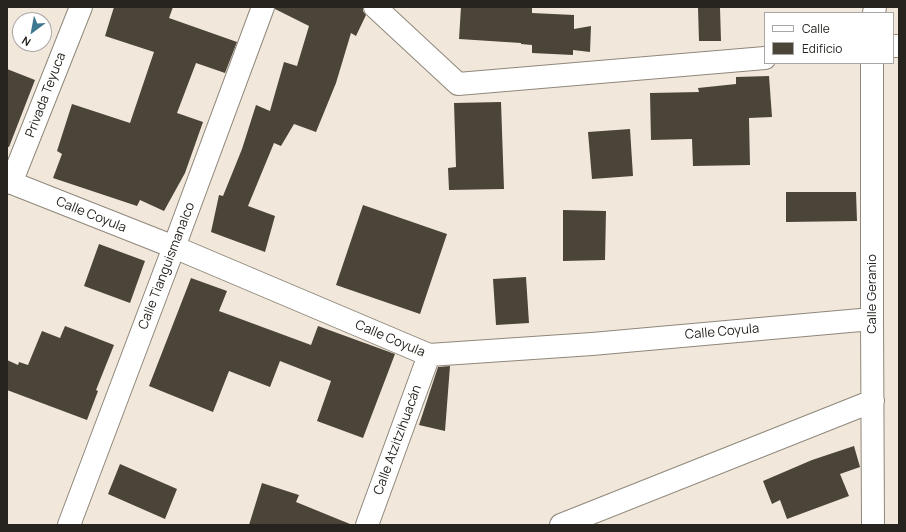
<!DOCTYPE html>
<html>
<head>
<meta charset="utf-8">
<style>
  body { margin:0 }
  #map { position:relative; width:906px; height:532px; overflow:hidden; background:#f1e8db; font-family:Manrope,sans-serif }
  canvas { display:block }
  .frame { position:absolute; inset:0; border:8px solid #27241f; pointer-events:none }
  .legend { position:absolute; left:764px; top:12px; width:130px; height:52px; box-sizing:border-box; background:#fff; border:1px solid #a9a7a5; margin:0; padding:5px 7px; list-style:none; font-size:12px; color:#27241f }
  .legend li { display:flex; align-items:center; gap:8px; height:20px }
  .legend b { width:20px; border:1px solid #a9a7a5 }
  .north { position:absolute; left:12px; top:12px; width:40px; height:40px; box-sizing:border-box; background:#fff; border:1px solid #a9a7a5; border-radius:50%; rotate:212deg; font-size:11px; font-weight:700; line-height:16px; text-align:center; color:#27241f }
  .north::after { content:''; display:block; margin:auto; width:14px; height:18px; background:#3d7790; clip-path:polygon(50% 0,100% 100%,50% 72%,0 100%) }
</style>
</head>
<body>
<div id="map">
<canvas width="906" height="532"></canvas>
<div class="frame"></div>
<ul class="legend">
<li><b style="height:5px;background:#fff"></b>Calle</li>
<li><b style="height:11px;background:#4b4439"></b>Edificio</li>
</ul>
<div class="north">N</div>
</div>
<script>
const c = document.querySelector('canvas').getContext('2d');
c.lineJoin = 'round';
function fill(path, color) { c.fillStyle = color; c.fill(path, 'evenodd'); }
const toPath = rows => new Path2D(rows.map(r => 'M' + r).join(''));
function strokePath(path, color, width, dash) { c.strokeStyle = color; c.lineWidth = width; c.lineCap = dash ? 'butt' : 'round'; c.setLineDash(dash || []); c.stroke(path); }
function write(font, color, halo, rows, align = 'center') {
  c.font = font + ' Manrope,sans-serif'; c.lineWidth = 4; c.setLineDash([]); c.textBaseline = 'middle'; c.strokeStyle = halo; c.fillStyle = color; for (const [text, x, y, turn = 0] of rows) {
    c.save(); c.translate(x, y); c.rotate((+turn || 0) * Math.PI / 180); c.textAlign = isNaN(turn) ? turn : align; if (halo) c.strokeText(text, 0, 0); c.fillText(text, 0, 0); c.restore();
  }
}
const building = toPath([
  [114,7,173,7,169,18,237,42,225,73,196,63,177,113,203,122,185,173,164,211,140,200,137,206,53,178,62,154,57,151,72,104,130,123,154,52,105,36],
  [275,7,363,7,363,11,366,15,356,36,351,33,336,83,316,132,294,124,281,146,274,143,248,206,275,216,265,252,211,232,219,195,223,196,242,149,256,105,270,111,284,62,297,66,309,26,275,9],
  [461,7,532,7,532,13,574,15,574,29,591,26,590,52,573,50,573,55,532,53,532,45,521,44,521,43,459,39],
  [698,8,720,8,721,41,699,41],
  [7,69,35,80,9,147,7,147],
  [769,76,772,117,749,118,750,165,693,166,692,139,651,140,650,93,699,92,698,88,736,84,736,77],
  [501,102,504,189,449,190,448,168,456,167,454,103],
  [630,129,633,176,592,179,588,132],
  [786,192,856,192,857,221,786,222],
  [363,205,447,234,420,314,336,285],
  [563,210,606,211,605,260,563,261],
  [99,244,145,261,130,303,84,286],
  [526,277,529,323,496,325,493,279],
  [191,278,227,291,219,311,311,345,318,326,395,354,363,438,317,421,331,381,280,361,270,387,229,371,213,412,149,386],
  [65,326,114,345,96,390,98,391,87,420,7,390,7,360,18,365,19,362,28,365,42,331,60,338],
  [450,366,445,431,419,425,438,367],
  [854,446,860,467,840,474,849,496,787,519,780,500,772,504,763,481,812,460],
  [120,464,177,489,165,519,108,494],
  [262,483,299,495,296,502,350,524,350,525,249,525]
]);
const minor = toPath([
  [375,7,458,84,765,58],
  [874,13,875,7],
  [893,46,899,46],
  [872,63,872,319,873,525],
  [7,181,174,247,429,355,592,344,872,319],
  [11,183,81,7],
  [69,525,174,247,263,7],
  [367,525,429,355],
  [561,525,873,401]
]);
const streetNames = [
  ["Privada Teyuca",46,95,-69],
  ["Calle Coyula",91,215,22],
  ["Calle Tianguismanalco",167,266,-69],
  ["Calle Geranio",872,294,-90],
  ["Calle Coyula",722,332,-5],
  ["Calle Coyula",390,339,23],
  ["Calle Atzitzihuacán",398,440,-70]
];
fill(building, '#4b4439');
strokePath(minor, '#8f877b', 24);
strokePath(minor, '#fff', 22);
write('13px', '#27241f', '#fff', streetNames);
</script>
</body>
</html>
